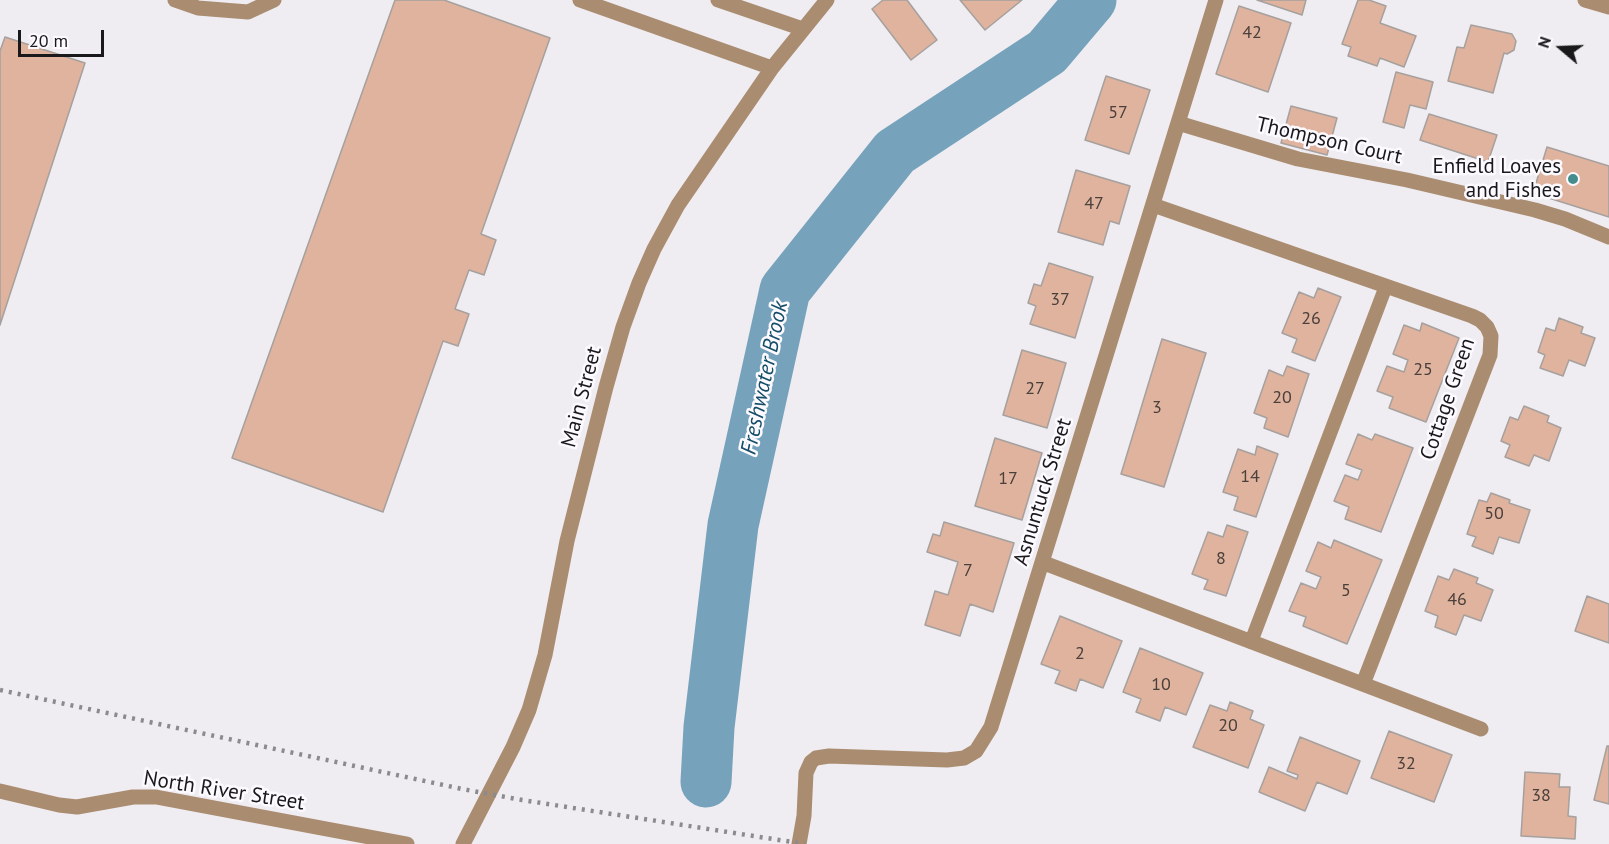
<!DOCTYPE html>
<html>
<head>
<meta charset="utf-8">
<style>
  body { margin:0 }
  #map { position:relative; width:1609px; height:844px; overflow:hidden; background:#efedf2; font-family:"PT Sans",sans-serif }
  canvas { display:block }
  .north { position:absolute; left:1531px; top:18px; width:60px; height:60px; -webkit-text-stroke:4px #fcfaff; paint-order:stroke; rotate:289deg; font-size:16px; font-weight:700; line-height:24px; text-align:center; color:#19181a }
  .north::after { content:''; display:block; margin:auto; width:21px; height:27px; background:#19181a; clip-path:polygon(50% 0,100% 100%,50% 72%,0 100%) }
  .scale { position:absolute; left:18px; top:30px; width:86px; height:27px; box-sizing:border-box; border:3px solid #19181a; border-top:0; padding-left:8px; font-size:18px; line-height:21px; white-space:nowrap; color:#19181a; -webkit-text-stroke:4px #fcfaff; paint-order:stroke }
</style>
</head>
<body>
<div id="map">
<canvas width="1609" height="844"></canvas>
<div class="north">N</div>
<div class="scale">20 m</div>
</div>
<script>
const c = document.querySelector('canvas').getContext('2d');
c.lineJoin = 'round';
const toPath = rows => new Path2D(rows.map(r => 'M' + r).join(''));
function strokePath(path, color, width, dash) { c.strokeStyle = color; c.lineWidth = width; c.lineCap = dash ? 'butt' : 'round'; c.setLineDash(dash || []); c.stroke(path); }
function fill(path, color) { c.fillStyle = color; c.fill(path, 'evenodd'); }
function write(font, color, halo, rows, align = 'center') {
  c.font = font + ' "PT Sans",sans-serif'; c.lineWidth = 5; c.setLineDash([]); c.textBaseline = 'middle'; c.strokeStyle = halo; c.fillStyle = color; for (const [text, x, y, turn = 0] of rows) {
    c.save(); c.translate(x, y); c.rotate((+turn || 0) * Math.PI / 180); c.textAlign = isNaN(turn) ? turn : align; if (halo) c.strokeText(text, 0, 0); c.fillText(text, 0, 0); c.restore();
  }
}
const river = toPath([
  [706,782,709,727,733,525,785,290,895,152,1047,52,1091,0]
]);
const building = toPath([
  [395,0,444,0,550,38,481,234,496,240,484,275,469,270,455,309,469,314,458,346,443,341,383,512,232,458,395,0],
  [883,0,907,0,937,40,911,60,872,9,883,0],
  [960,0,1022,0,985,30,960,0],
  [1257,0,1306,0,1302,15,1257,0],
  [1358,0,1369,0,1386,6,1380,23,1416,36,1404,67,1380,58,1377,66,1348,56,1351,47,1342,44,1358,0],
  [1239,6,1291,23,1268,92,1216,74,1239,6],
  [1471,25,1512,34,1516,41,1514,50,1507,54,1504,53,1493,93,1448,81,1457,47,1464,48,1471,25],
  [5,37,85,63,0,325,0,51,5,37],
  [1396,72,1433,82,1426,109,1410,105,1404,128,1383,122,1396,72],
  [1106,76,1150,90,1129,154,1085,140,1106,76],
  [1291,106,1337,118,1327,155,1281,143,1291,106],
  [1429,114,1497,135,1488,162,1420,140,1429,114],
  [1547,147,1609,166,1609,217,1533,193,1547,147],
  [1076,170,1130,186,1119,224,1110,221,1103,245,1058,232,1076,170],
  [1049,263,1093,277,1075,338,1030,324,1036,306,1028,303,1034,284,1041,286,1049,263],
  [1318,288,1341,297,1315,361,1292,352,1297,339,1282,333,1299,292,1314,298,1318,288],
  [1559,318,1583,327,1581,333,1595,338,1585,366,1569,360,1563,376,1540,368,1545,355,1538,352,1546,328,1555,331,1559,318],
  [1422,323,1459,338,1426,422,1389,408,1393,397,1377,391,1387,366,1404,372,1408,360,1393,354,1404,325,1420,331,1422,323],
  [1162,339,1206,353,1164,487,1121,474,1162,339],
  [1022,350,1066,363,1047,428,1003,415,1022,350],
  [1287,366,1309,374,1288,437,1264,428,1267,418,1254,413,1269,370,1283,376,1287,366],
  [1524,406,1549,416,1547,422,1561,428,1549,461,1534,455,1529,466,1505,457,1510,445,1501,441,1510,417,1518,420,1524,406],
  [1358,434,1372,440,1375,434,1413,448,1381,532,1345,519,1349,507,1334,501,1345,475,1358,480,1362,470,1346,464,1358,434],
  [995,438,1042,453,1022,520,975,506,995,438],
  [1257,446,1278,454,1256,517,1234,510,1238,497,1223,492,1238,449,1255,455,1257,446],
  [1491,493,1510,500,1509,503,1530,510,1519,543,1499,537,1493,554,1472,546,1476,537,1467,534,1479,500,1487,502,1491,493],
  [944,522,1014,543,993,612,970,604,960,636,925,625,935,591,948,595,958,562,927,552,933,534,940,536,944,522],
  [1227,525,1248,532,1226,596,1204,589,1208,580,1192,574,1208,532,1223,537,1227,525],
  [1334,540,1382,560,1347,644,1303,626,1306,617,1289,611,1301,583,1316,589,1321,577,1306,571,1318,542,1331,548,1334,540],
  [1454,569,1478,578,1476,583,1493,590,1481,621,1464,615,1456,635,1435,627,1438,616,1425,611,1438,576,1449,580,1454,569],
  [1587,596,1609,604,1609,643,1575,631,1587,596],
  [1060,616,1122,641,1103,688,1080,679,1076,691,1055,683,1060,671,1041,664,1060,616],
  [1140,648,1203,673,1186,715,1165,707,1160,721,1136,712,1141,699,1123,692,1140,648],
  [1230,702,1253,711,1250,719,1264,725,1248,768,1193,747,1210,705,1227,711,1230,702],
  [1389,731,1452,755,1434,802,1371,778,1389,731],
  [1300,737,1360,761,1347,794,1317,782,1305,811,1259,792,1269,767,1297,779,1298,775,1287,771,1300,737],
  [1607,746,1609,746,1609,804,1594,800,1607,746],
  [1525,772,1560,774,1559,787,1570,787,1568,816,1576,817,1575,839,1521,836,1525,772]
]);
const lane = toPath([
  [1251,642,1386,286]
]);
const street = toPath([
  [175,0,198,8,248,12,274,0],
  [580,0,772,68],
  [718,0,803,29],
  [1585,0,1609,7],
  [1178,123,1298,159,1407,180,1535,210,1565,219,1609,237],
  [1153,205,1472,316,1480,320,1487,327,1491,336,1490,355,1363,684],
  [1044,563,1481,729],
  [0,791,59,805,77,807,133,797,156,797,407,844],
  [463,844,513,747,529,710,545,655,567,541,606,387,623,327,639,283,654,249,678,205,772,68,827,0],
  [799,844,804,816,806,773,811,762,816,758,829,756,947,760,964,758,976,751,991,727,1216,0]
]);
const rail = toPath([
  [0,690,462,789,522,800,805,844]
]);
const markers = [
  [1573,179,6,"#458d8d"]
];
const numberNames = [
  ["42",1252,33],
  ["57",1118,113],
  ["47",1094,204],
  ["37",1060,300],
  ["26",1311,319],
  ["25",1423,370],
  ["27",1035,389],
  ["20",1282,398],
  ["3",1157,408],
  ["14",1250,477],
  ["17",1008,479],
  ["50",1494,514],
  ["8",1221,559],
  ["7",968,571],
  ["5",1346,591],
  ["46",1457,600],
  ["2",1080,654],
  ["10",1161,685],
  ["20",1228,726],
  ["32",1406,764],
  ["38",1541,796]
];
const streetNames = [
  ["Thompson Court",1329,141,13],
  ["Main Street",582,397,-75],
  ["Cottage Green",1448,399,-71],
  ["Asnuntuck Street",1043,492,-73],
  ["North River Street",224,791,9]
];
const poiNames = [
  ["Enfield Loaves",1561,167],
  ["and Fishes",1561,191]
];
const waterNames = [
  ["Freshwater Brook",765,378,-78]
];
strokePath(river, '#76a3bb', 51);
fill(building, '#dfb39d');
strokePath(building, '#a6a09e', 1.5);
strokePath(lane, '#aa8c70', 14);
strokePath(street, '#aa8c70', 15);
strokePath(rail, '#8b8a8d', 4.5, [3, 6]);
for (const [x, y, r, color] of markers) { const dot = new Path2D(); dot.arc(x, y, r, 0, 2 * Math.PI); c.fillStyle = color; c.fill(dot); strokePath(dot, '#fcfaff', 2); }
write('18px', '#4a3f3b', null, numberNames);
write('21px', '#19181a', '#fcfaff', streetNames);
write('21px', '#19181a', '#fcfaff', poiNames, 'right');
write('italic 22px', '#134d67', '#fcfaff', waterNames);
</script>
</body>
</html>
